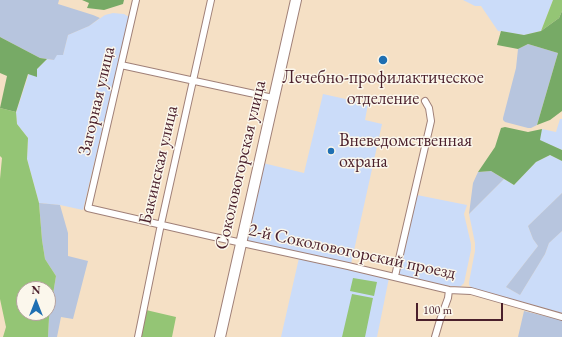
<!DOCTYPE html>
<html>
<head>
<meta charset="utf-8">
<style>
  body { margin:0 }
  #map { position:relative; width:562px; height:337px; overflow:hidden; background:#f5e0c5; font-family:"EB Garamond",serif }
  canvas { display:block }
  .north { position:absolute; left:16px; top:281px; width:40px; height:40px; box-sizing:border-box; background:#fbf7ec; border:1px solid #b4a19f; border-radius:50%; rotate:0deg; font-size:11px; font-weight:700; line-height:16px; text-align:center; color:#4a1f2b }
  .north::after { content:''; display:block; margin:auto; width:14px; height:18px; background:#1f6fb2; clip-path:polygon(50% 0,100% 100%,50% 72%,0 100%) }
  .scale { position:absolute; left:416px; top:303px; width:87px; height:18px; box-sizing:border-box; border:2px solid #4a1f2b; border-top:0; padding-left:5px; font-size:12px; line-height:14px; white-space:nowrap; color:#4a1f2b; -webkit-text-stroke:3px #fbf7ec; paint-order:stroke }
</style>
</head>
<body>
<div id="map">
<canvas width="562" height="337"></canvas>
<div class="north">N</div>
<div class="scale">100 m</div>
</div>
<script>
const c = document.querySelector('canvas').getContext('2d');
c.lineJoin = 'round';
function fill(path, color) { c.fillStyle = color; c.fill(path, 'evenodd'); }
const toPath = rows => new Path2D(rows.map(r => 'M' + r).join(''));
function strokePath(path, color, width, dash) { c.strokeStyle = color; c.lineWidth = width; c.lineCap = dash ? 'butt' : 'round'; c.setLineDash(dash || []); c.stroke(path); }
function write(font, color, halo, rows, align = 'center') {
  c.font = font + ' "EB Garamond",serif'; c.lineWidth = 3; c.setLineDash([]); c.textBaseline = 'middle'; c.strokeStyle = halo; c.fillStyle = color; for (const [text, x, y, turn = 0] of rows) {
    c.save(); c.translate(x, y); c.rotate((+turn || 0) * Math.PI / 180); c.textAlign = isNaN(turn) ? turn : align; if (halo) c.strokeText(text, 0, 0); c.fillText(text, 0, 0); c.restore();
  }
}
const built = toPath([
  [463,0,553,0,541,31,524,35,498,31,481,6,475,6],
  [113,13,124,14,129,17,83,210,60,205,39,203,27,159,28,138,17,124,16,113,29,73,37,69,47,59,53,60,57,55,63,55,68,35,89,26,105,15],
  [323,94,368,104,365,120,382,124,351,264,248,242,246,240,263,163,304,173],
  [560,119,562,119,562,150,539,140,542,129,556,132],
  [550,155,562,161,562,193,528,226,533,239,538,246,506,287,520,295,545,254,549,243,562,231,562,313,472,288,469,285,469,282,475,251,475,243,469,214,504,179,514,185,536,162],
  [417,195,467,205,464,214,471,244,471,250,464,283,460,287,443,285,399,275],
  [299,258,389,278,377,337,281,337]
]);
const industrial = toPath([
  [0,0,59,0,58,4,93,15,100,18,89,26,68,35,63,55,57,55,54,60,40,58,0,37],
  [528,44,558,53,537,125,531,128,528,128,505,122,503,120,503,118,516,68,518,49],
  [491,171,504,179,469,214,473,183,478,172],
  [562,193,562,231,549,243,545,254,520,295,506,287,538,246,533,239,528,226],
  [39,203,60,205,68,233,68,256,88,261,73,319,61,317,57,337,48,337,49,318,56,276,45,259,42,240],
  [524,311,562,320,562,337,518,337]
]);
const green = toPath([
  [553,0,562,0,562,11,559,18,541,31],
  [0,108,16,112,17,124,28,138,27,159,39,203,42,240,45,259,56,276,49,318,48,337,3,337,6,327,0,299,0,179,2,158,0,156],
  [24,289,48,289,48,313,24,313],
  [353,278,377,282,374,296,350,291],
  [352,294,373,298,365,337,342,337],
  [146,310,176,317,172,337,140,337]
]);
const forest = toPath([
  [82,0,124,0,123,4,104,10,87,8,89,3],
  [562,11,562,111,550,120,537,125,558,53,528,44,518,49,497,45,501,31,524,35,541,31,559,18],
  [0,37,40,58,47,59,37,69,37,77,28,74,16,112,0,108,7,76,0,73],
  [505,127,528,132,542,129,540,140,562,150,562,161,550,155,536,162,514,185,491,171,478,172,495,147,501,128]
]);
const minor = toPath([
  [136,0,88,208,210,236,348,266,449,290,471,291,562,317],
  [121,65,273,98],
  [395,276,431,121,429,108,425,101],
  [138,337,161,224,211,0],
  [435,337,440,320,448,298,449,290]
]);
const primary = toPath([
  [220,337,296,0]
]);
const markers = [
  [383,60,5,"#1f6fb2"],
  [331,151,4,"#1f6fb2"]
];
const poiNames = [
  ["Лечебно-профилактическое",383,78],
  ["отделение",383,99],
  ["Вневедомственная",339,141,"left"],
  ["охрана",339,162,"left"]
];
const streetNames = [
  ["Загорная улица",97,101,-77],
  ["Бакинская улица",159,165,-77],
  ["Соколовогорская улица",241,165,-77],
  ["2-й Соколовогорский проезд",352,252,12]
];
fill(built, '#cbdcf9');
fill(industrial, '#b7c5de');
fill(green, '#94c575');
fill(forest, '#7a6');
strokePath(minor, '#a08078', 8);
strokePath(primary, '#a08078', 12);
strokePath(minor, '#fff', 6);
strokePath(primary, '#fff', 10);
for (const [x, y, r, color] of markers) { const dot = new Path2D(); dot.arc(x, y, r, 0, 2 * Math.PI); c.fillStyle = color; c.fill(dot); strokePath(dot, '#fbf7ec', 1.5); }
write('18px', '#4a1f2b', '#fbf7ec', poiNames);
write('18px', '#4a1f2b', '#fbf7ec', streetNames);
</script>
</body>
</html>
